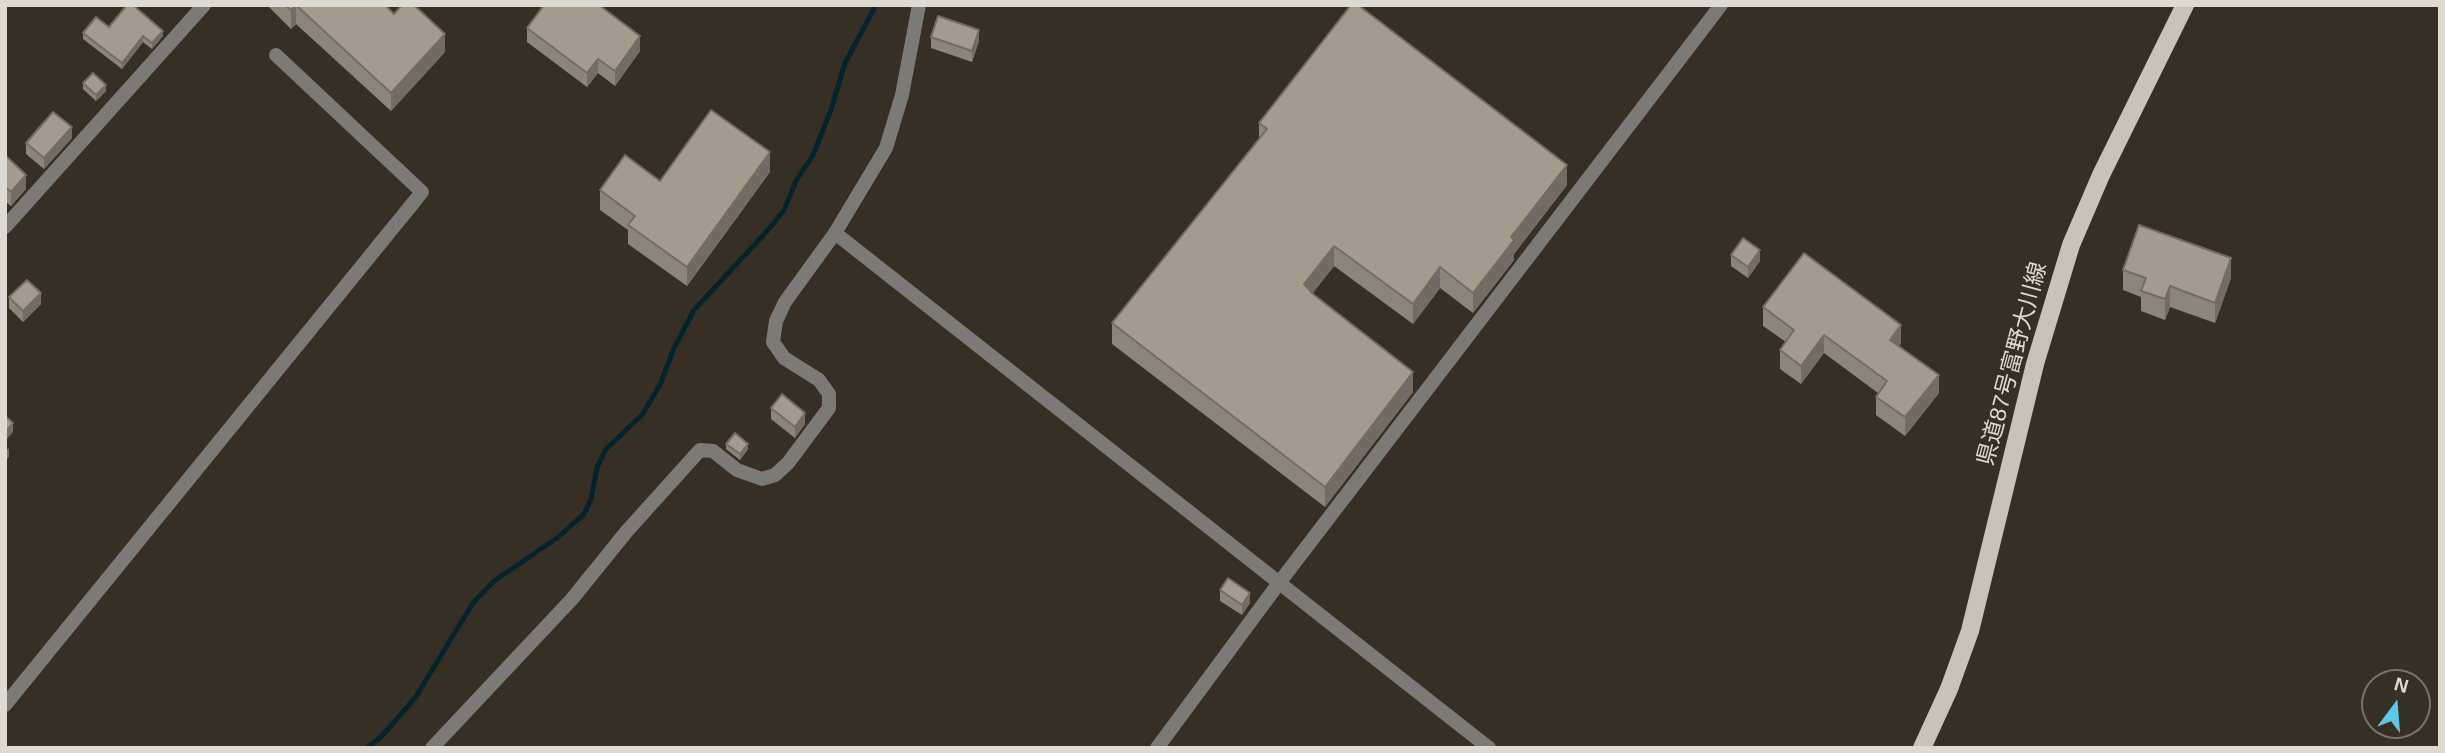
<!DOCTYPE html>
<html>
<head>
<meta charset="utf-8">
<style>
  body { margin:0 }
  #map { position:relative; width:2445px; height:753px; overflow:hidden; background:#372f24; font-family:Helvetica,sans-serif }
  canvas { display:block }
  .frame { position:absolute; inset:0; border:7px solid #ded9d1; pointer-events:none }
  .north { position:absolute; left:2361px; top:669px; width:70px; height:70px; box-sizing:border-box; background:#372f24; border:2px solid #7a7369; border-radius:50%; rotate:16deg; font-size:19px; font-weight:700; line-height:28px; text-align:center; color:#ded9d1 }
  .north::after { content:''; display:block; margin:auto; width:24px; height:32px; background:#5ac8e6; clip-path:polygon(50% 0,100% 100%,50% 72%,0 100%) }
</style>
</head>
<body>
<div id="map">
<canvas width="2445" height="753"></canvas>
<div class="frame"></div>
<div class="north">N</div>
</div>
<script>
const c = document.querySelector('canvas').getContext('2d');
c.lineJoin = 'round';
const toPath = rows => new Path2D(rows.map(r => 'M' + r).join(''));
function strokePath(path, color, width, dash) { c.strokeStyle = color; c.lineWidth = width; c.lineCap = dash ? 'butt' : 'round'; c.setLineDash(dash || []); c.stroke(path); }
function fill(path, color) { c.fillStyle = color; c.fill(path, 'evenodd'); }
function write(font, color, halo, rows, align = 'center') {
  c.font = font + ' Helvetica,"Noto Sans JP",sans-serif'; c.lineWidth = 7; c.setLineDash([]); c.textBaseline = 'middle'; c.strokeStyle = halo; c.fillStyle = color; for (const [text, x, y, turn = 0] of rows) {
    c.save(); c.translate(x, y); c.rotate((+turn || 0) * Math.PI / 180); c.textAlign = isNaN(turn) ? turn : align; if (halo) c.strokeText(text, 0, 0); c.fillText(text, 0, 0); c.restore();
  }
}
const stream = toPath([
  [367,748,381,737,415,698,473,603,494,581,557,538,584,514,591,499,597,468,606,449,642,415,660,385,674,348,694,310,769,229,784,210,796,181,813,155,831,110,845,63,876,5]
]);
const street = toPath([
  [5,227,204,5],
  [835,233,1489,748],
  [5,705,422,192,276,55],
  [432,748,572,599,627,531,700,450,713,451,737,470,762,479,775,475,788,463,829,408,829,394,819,380,784,358,773,342,776,321,785,302,835,233,886,148,902,95,919,5],
  [1157,748,1279,583,1721,5]
]);
const primary = toPath([
  [1922,748,1949,689,1970,631,2035,364,2071,245,2101,175,2185,5]
]);
const wall = toPath([
  [267,5,385,5,394,14,445,52,391,111,296,24,291,29],
  [109,27,163,36,152,49,143,42,122,69,83,39,83,33],
  [527,28,640,51,615,86,598,73,587,87,527,42],
  [931,37,979,41,972,62,931,48],
  [83,83,106,91,96,101,83,89],
  [1259,123,1567,185,1514,254,1514,260,1473,313,1440,288,1413,324,1334,266,1312,294,1413,392,1325,507,1112,344,1112,323,1259,138],
  [72,138,44,169,26,154,26,143],
  [5,155,26,189,11,206,5,201],
  [770,172,687,286,628,244,628,230,600,210,600,190,660,181],
  [1731,255,1760,261,1748,278,1731,266],
  [2123,270,2231,278,2215,323,2170,307,2165,320,2141,311,2141,297,2123,290],
  [9,297,41,304,23,322,9,308],
  [1763,307,1901,343,1899,346,1939,393,1905,436,1876,415,1876,397,1878,393,1824,353,1801,384,1780,369,1780,350,1786,342,1763,326],
  [771,408,805,424,795,438,771,419],
  [726,444,748,449,740,460,726,449],
  [1220,590,1250,603,1242,615,1220,601]
]);
const shadedWall = toPath([
  [296,5,296,24,291,29,291,10],
  [979,30,979,41,972,62,972,51],
  [163,31,163,36,152,49,152,43],
  [445,34,445,52,391,111,391,93],
  [143,36,143,42,122,69,122,63],
  [640,36,640,51,615,86,615,71],
  [598,59,598,73,587,87,587,73],
  [106,85,106,91,96,101,96,95],
  [72,127,72,138,44,169,44,158],
  [770,152,770,172,687,286,687,267],
  [1567,165,1567,185,1514,254,1514,260,1473,313,1473,293,1511,237],
  [26,175,26,189,11,206,11,192],
  [1334,246,1334,266,1304,304,1304,284],
  [1760,250,1760,261,1748,278,1748,267],
  [2231,258,2231,278,2215,323,2215,303],
  [1440,267,1440,288,1413,324,1413,304],
  [2170,286,2170,307,2165,320,2165,299],
  [41,293,41,304,23,322,23,311],
  [1901,325,1901,343,1890,358,1890,340],
  [1824,335,1824,353,1801,384,1801,366],
  [1413,372,1413,392,1325,507,1325,487],
  [1939,375,1939,393,1905,436,1905,417],
  [805,413,805,424,795,438,795,427],
  [13,423,13,432,5,441,5,432],
  [748,444,748,449,740,460,740,454],
  [9,448,9,457,5,461,5,452],
  [1250,593,1250,603,1242,615,1242,605]
]);
const building = toPath([
  [127,5,133,5,163,31,152,43,143,36,122,63,83,33,96,17,109,27,127,5],
  [285,5,296,5,291,10,285,5],
  [296,5,385,5,394,14,402,5,414,5,445,34,391,93,296,5],
  [544,5,599,5,640,36,615,71,598,59,587,73,527,28,544,5],
  [1351,5,1358,5,1567,165,1511,237,1514,240,1473,293,1440,267,1413,304,1334,246,1304,284,1313,294,1413,372,1325,487,1112,323,1267,129,1259,123,1351,5],
  [938,16,979,30,972,51,931,37,938,16],
  [93,73,106,85,96,95,83,83,93,73],
  [711,110,770,152,687,267,628,225,635,216,600,190,625,155,660,181,711,110],
  [53,112,72,127,44,158,26,143,53,112],
  [5,155,26,175,11,192,5,187,5,155],
  [2139,225,2231,258,2215,303,2170,286,2165,299,2141,291,2146,278,2123,270,2139,225],
  [1743,238,1760,250,1748,267,1731,255,1743,238],
  [1804,253,1901,325,1890,340,1939,375,1905,417,1876,397,1887,381,1824,335,1801,366,1780,350,1794,330,1763,307,1804,253],
  [27,280,41,293,23,311,9,297,27,280],
  [782,394,805,413,795,427,771,408,782,394],
  [5,416,13,423,5,432,5,416],
  [735,433,748,444,740,454,726,444,735,433],
  [1228,578,1250,593,1242,605,1220,590,1228,578]
]);
const streetNames = [
  ["県道87号富野大川線",2013,364,-75]
];
strokePath(stream, '#04242d', 5);
strokePath(street, '#7d7974', 14);
strokePath(primary, '#cac2b6', 18);
fill(wall, '#8e8579');
fill(shadedWall, '#746c63');
fill(building, '#a59b8d');
strokePath(building, '#746c63', 2);
write('23px', '#ded9d1', '#372f24', streetNames);
</script>
</body>
</html>
